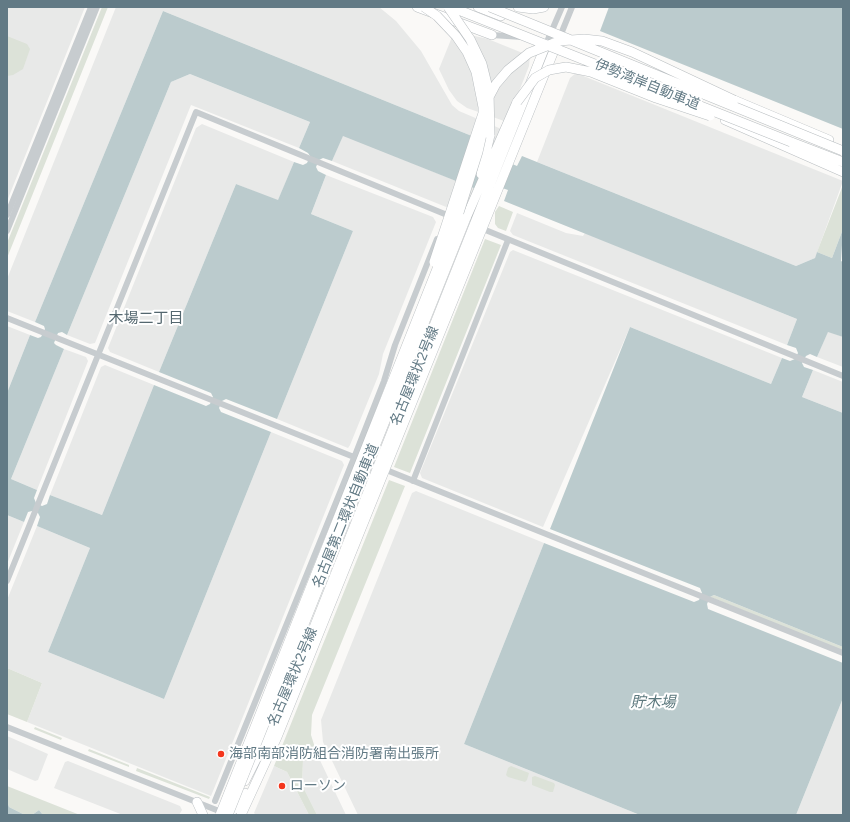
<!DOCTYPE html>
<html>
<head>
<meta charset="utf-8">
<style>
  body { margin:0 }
  #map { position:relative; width:850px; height:822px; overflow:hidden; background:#faf9f7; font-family:Arial,sans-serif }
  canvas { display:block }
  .frame { position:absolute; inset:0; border:8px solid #627a85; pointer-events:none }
</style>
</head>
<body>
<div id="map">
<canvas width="850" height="822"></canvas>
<div class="frame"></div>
</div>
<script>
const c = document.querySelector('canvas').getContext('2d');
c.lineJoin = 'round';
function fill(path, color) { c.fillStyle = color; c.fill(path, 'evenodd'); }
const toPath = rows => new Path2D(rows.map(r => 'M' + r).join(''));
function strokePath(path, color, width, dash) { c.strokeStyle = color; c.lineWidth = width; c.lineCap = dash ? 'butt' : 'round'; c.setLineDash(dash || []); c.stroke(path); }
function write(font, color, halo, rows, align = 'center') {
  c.font = font + ' Arial,"Noto Sans JP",sans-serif'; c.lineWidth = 4; c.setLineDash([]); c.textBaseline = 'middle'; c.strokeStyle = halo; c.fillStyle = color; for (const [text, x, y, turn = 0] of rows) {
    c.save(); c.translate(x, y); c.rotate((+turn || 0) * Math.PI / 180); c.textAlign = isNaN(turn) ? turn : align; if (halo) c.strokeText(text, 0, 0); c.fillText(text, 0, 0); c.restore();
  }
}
const built = toPath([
  [7,7,85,7,7,201],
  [116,7,379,7,396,21,421,51,452,105,459,111,506,131,499,147,163,11,35,322,7,311,7,279],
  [457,32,488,39,530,56,529,66,507,122,467,108,457,101,449,90,439,69,452,37],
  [576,73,843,181,815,258,796,266,537,162,570,78],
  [190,74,310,122,299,148,191,105,95,343,90,344,67,335,171,82],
  [202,124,294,162,278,201,236,184,159,372,110,352,108,348,196,128],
  [343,135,481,191,471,217,332,161],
  [326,175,433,217,436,222,383,354,379,374,350,445,348,448,277,419,353,231,311,214],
  [517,213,566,233,583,236,585,233,797,319,787,345,513,235,510,231],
  [513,250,782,358,771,384,630,327,543,527,422,478,420,473,510,252],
  [7,326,30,335,7,393],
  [828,331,843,337,843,367,817,357],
  [64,349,86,357,88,361,37,490,11,479],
  [105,365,154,385,102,515,50,495,101,367],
  [813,370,843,382,843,413,802,397],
  [271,432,342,461,344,465,211,796,27,722,42,683,7,668,7,600,37,526,90,548,48,652,164,699],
  [416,491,544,543,464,744,640,815,358,815,323,742,321,720,412,493],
  [7,515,24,522,7,564],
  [843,698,843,815,796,815],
  [7,736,48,754,38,780,35,781,7,769],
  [317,754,346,815,317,815,302,785,303,760],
  [68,761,180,806,182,810,179,815,123,815,54,788,65,762],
  [274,766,287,772,309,815,256,815,254,813]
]);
const green = toPath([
  [102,7,108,7,7,258,7,243],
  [7,36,27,44,30,49,23,69,13,75,7,76],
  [843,185,843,229,832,258,817,252],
  [499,206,513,212,506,231,498,228,495,224,495,212],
  [485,239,501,245,410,473,394,467],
  [389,480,405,486,312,715,311,735,317,754,303,760,302,785,317,815,309,815,287,772,274,766],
  [714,595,843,647,843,651,710,597],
  [7,668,42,683,27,722,7,714],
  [35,727,62,738,61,740,34,729],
  [89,749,129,765,129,767,88,751],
  [511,766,529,773,527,780,525,782,508,777,506,775,508,768],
  [137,768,210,797,209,799,136,771],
  [535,776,554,783,555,785,553,792,550,792,532,785,532,777],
  [7,786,80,815,43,815,39,810,32,815,23,814,9,807,7,801]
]);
const water = toPath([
  [609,7,843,7,843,129,600,31],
  [163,11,499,147,495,157,517,166,522,156,796,266,815,258,817,252,832,258,843,229,841,261,843,262,843,337,828,332,817,357,810,354,806,356,802,363,804,367,813,370,802,397,843,413,843,647,714,595,710,597,707,604,708,609,843,663,843,698,796,815,640,815,464,744,544,543,694,602,699,600,702,593,700,588,550,529,630,327,771,384,782,358,790,361,795,359,798,353,796,348,787,345,797,319,504,201,508,190,485,182,481,191,343,136,332,161,323,158,319,160,316,167,318,171,326,175,311,214,353,231,277,419,226,399,222,401,219,408,221,412,271,432,164,699,48,652,90,548,37,526,40,517,38,513,32,511,28,512,24,522,7,515,7,393,30,335,38,338,41,337,45,329,44,326,35,322],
  [190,74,310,122,299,148,308,153,310,156,307,163,303,165,294,162,278,200,236,184,159,372,211,393,213,397,210,404,206,406,154,385,102,515,50,495,47,504,42,506,36,503,34,498,37,490,11,479,64,349,56,345,54,343,58,333,62,332,67,335,171,82],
  [7,801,9,807,23,814,32,815,39,810,43,815,7,815]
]);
const minor = toPath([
  [492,35,522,37],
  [559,39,572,7],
  [546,44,562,7],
  [7,215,91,7],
  [483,229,843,376],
  [7,231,97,7],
  [7,318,843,653],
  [413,481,508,240],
  [7,581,196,112,452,217],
  [7,727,224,813],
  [215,801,354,458,384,381,395,345,437,239]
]);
const highway = toPath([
  [417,7,492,35],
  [478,7,501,16],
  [518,7,533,9,544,7],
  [734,100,829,140],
  [725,120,843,172],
  [791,142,843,162],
  [481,174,490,135],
  [466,218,517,102],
  [245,781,282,708,546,44],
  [197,802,203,815],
  [228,814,236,808,245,793],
  [241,815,277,737,555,48]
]);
const highwayBridge = toPath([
  [448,7,470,39,482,64,489,92,490,135],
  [451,7,791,142],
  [490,7,843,151],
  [517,102,535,78,549,70,566,67,591,72,656,98,710,116],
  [434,262,487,101,496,84,508,70,529,53,559,41,584,39,602,41,632,52,734,100],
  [220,815,458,216,478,152,483,130,483,107,476,72,467,52,456,36,437,16,424,7],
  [228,815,466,218]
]);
const markers = [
  [221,754,4,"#f4361d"],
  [282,786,4,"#f4361d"]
];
const streetNames = [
  ["伊勢湾岸自動車道",647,85,22],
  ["名古屋環状2号線",415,376,-68],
  ["名古屋第二環状自動車道",346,516,-68],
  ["名古屋環状2号線",293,677,-67]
];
const poiNames = [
  ["海部南部消防組合消防署南出張所",229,754],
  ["ローソン",290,786]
];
const neighbourhoodNames = [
  ["木場二丁目",146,319]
];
const waterNames = [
  ["貯木場",653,703]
];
fill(built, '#e8e9e8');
fill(green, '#dce2d8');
fill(water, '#bbcbcd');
strokePath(highway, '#b9bec1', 10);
strokePath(minor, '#c7cccf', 6);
strokePath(highway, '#fff', 9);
strokePath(highwayBridge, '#b9bec1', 10, []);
strokePath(highwayBridge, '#fff', 9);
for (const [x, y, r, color] of markers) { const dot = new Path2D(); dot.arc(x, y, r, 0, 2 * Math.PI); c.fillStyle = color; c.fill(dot); strokePath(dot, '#fff', 1.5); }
write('14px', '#627a85', '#fff', streetNames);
write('14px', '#627a85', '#fff', poiNames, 'left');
write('15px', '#54676f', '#fff', neighbourhoodNames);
write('italic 15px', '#5d797e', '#fff', waterNames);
</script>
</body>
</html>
